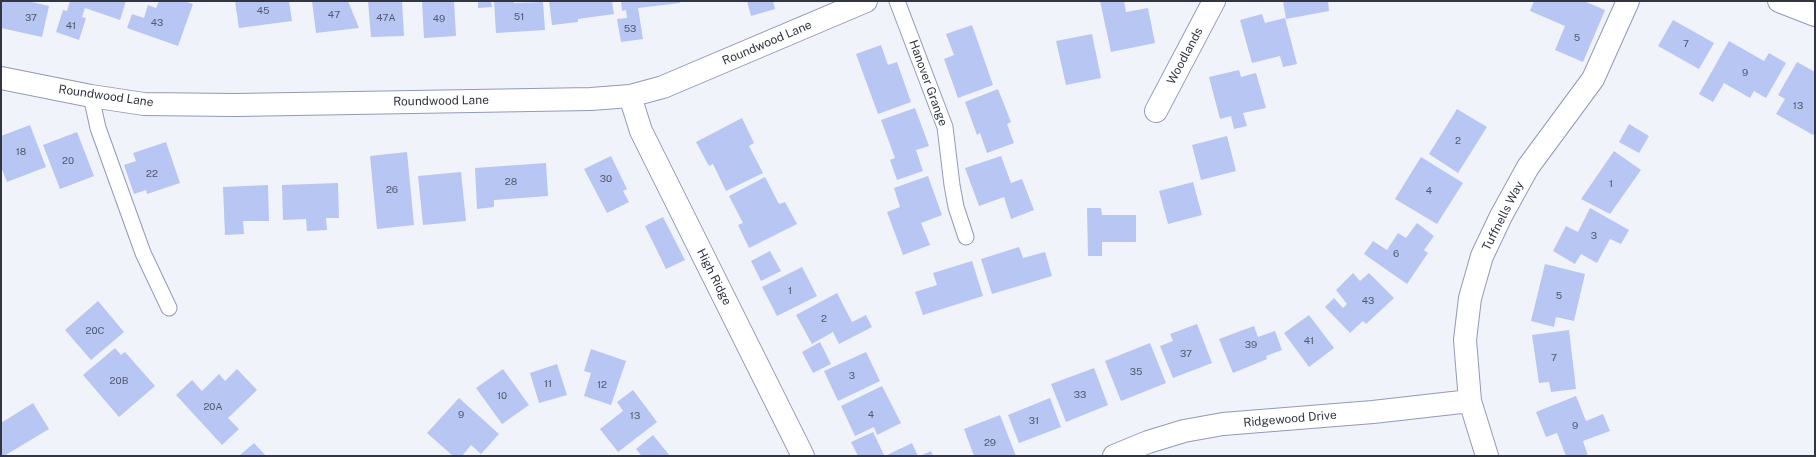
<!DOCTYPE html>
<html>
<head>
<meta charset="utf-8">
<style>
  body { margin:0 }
  #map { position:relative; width:1816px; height:457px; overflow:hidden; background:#f1f3fa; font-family:"Public Sans",sans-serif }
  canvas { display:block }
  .frame { position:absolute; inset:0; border:2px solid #313642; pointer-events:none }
</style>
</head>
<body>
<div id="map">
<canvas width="1816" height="457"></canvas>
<div class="frame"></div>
</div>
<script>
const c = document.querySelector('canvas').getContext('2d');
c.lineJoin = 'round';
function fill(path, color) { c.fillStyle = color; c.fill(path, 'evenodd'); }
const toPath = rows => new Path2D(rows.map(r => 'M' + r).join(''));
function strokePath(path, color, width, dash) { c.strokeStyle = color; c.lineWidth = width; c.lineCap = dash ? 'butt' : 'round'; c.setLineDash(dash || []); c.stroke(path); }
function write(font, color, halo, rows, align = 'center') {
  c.font = font + ' "Public Sans",sans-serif'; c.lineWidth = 3; c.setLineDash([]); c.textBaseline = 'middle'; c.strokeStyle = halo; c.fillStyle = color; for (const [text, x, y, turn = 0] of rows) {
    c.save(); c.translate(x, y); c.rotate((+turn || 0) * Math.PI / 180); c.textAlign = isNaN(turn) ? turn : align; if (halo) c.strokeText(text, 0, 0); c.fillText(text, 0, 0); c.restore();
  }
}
const building = toPath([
  [1,1,28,1,49,6,42,37,1,28],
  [70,1,126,1,120,20,85,8,82,17,86,18,79,40,56,32,63,10,67,11],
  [159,1,184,1,193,4,178,46,127,28,132,14,144,18,148,5,156,8],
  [235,1,289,1,292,21,239,28],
  [312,1,348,1,359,28,316,33],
  [368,1,402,1,404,36,371,37],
  [422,1,454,1,456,36,424,38],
  [478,1,491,1,492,7,478,8],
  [494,1,514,1,514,3,543,2,545,30,496,33],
  [549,1,612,1,614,14,578,19,578,22,552,25],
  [621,1,680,1,680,3,638,8,643,39,621,42,617,19,627,18,626,10,622,11],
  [747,1,773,1,775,9,751,16],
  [1100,1,1124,1,1126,12,1148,8,1155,43,1111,52],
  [1283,1,1328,1,1329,11,1286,19],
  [1534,1,1584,1,1605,10,1583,62,1555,50,1565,26,1530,11],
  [1262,14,1265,23,1285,18,1297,64,1283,67,1280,56,1252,63,1240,20],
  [1673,20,1714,43,1699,69,1658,46],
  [972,25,993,85,958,98,944,59,954,55,946,34],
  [1092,34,1101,78,1066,85,1056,41],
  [1729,41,1764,61,1769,53,1786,63,1766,98,1754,91,1750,98,1724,83,1713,102,1699,94],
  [881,45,888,65,897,62,911,102,878,114,856,54],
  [1797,62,1815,72,1815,132,1813,135,1776,114,1785,99,1778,95],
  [1239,70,1241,77,1256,73,1266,108,1243,113,1247,126,1234,129,1231,116,1220,119,1209,77],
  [998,89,1011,122,1007,124,1014,143,987,153,980,133,977,135,965,102],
  [915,108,929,146,916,150,923,171,897,180,890,160,895,158,881,120],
  [1457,109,1487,127,1458,173,1429,154],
  [742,118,754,143,749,146,763,173,726,191,713,164,709,166,696,142],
  [1629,124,1649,136,1639,153,1619,142],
  [30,125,46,167,7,182,1,167,1,136],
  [77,132,94,176,60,189,43,145],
  [1227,136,1236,171,1201,180,1192,145],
  [166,142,180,183,147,194,146,190,134,194,124,165,136,161,133,153],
  [1614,151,1641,170,1610,214,1581,199],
  [407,152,414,225,377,229,370,156],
  [611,156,627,189,623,191,629,202,607,213,584,169],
  [1001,156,1011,183,1022,179,1034,210,1011,219,1004,197,979,206,965,168],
  [1421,157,1463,183,1437,224,1395,199],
  [546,163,548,196,494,200,494,207,477,209,475,168],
  [461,172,466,221,423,225,418,176],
  [928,176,942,215,921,223,930,245,903,255,887,212,900,207,894,188],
  [765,177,779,204,785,202,797,224,749,248,738,225,743,223,729,196],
  [1193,182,1202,215,1168,224,1159,191],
  [338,183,339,218,326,218,327,230,307,231,306,219,283,220,282,185],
  [268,185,269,221,243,221,244,234,225,235,223,187],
  [1087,208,1101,208,1102,215,1136,215,1136,242,1102,242,1102,256,1088,256],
  [1590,208,1629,230,1621,244,1610,239,1597,263,1581,254,1575,264,1553,251,1566,226,1578,232],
  [663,217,685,260,666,269,645,226],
  [1417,223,1434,236,1424,250,1428,253,1407,284,1364,254,1373,241,1387,250,1398,233,1406,238],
  [1019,247,1023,258,1045,252,1052,276,992,294,981,259],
  [770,251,781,271,761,281,751,261],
  [972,261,983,296,923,315,915,292,937,285,933,273],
  [1545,264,1585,274,1574,321,1556,317,1554,327,1531,321],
  [802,267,817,296,777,316,762,287],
  [1353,273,1360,281,1369,273,1394,298,1366,324,1363,321,1350,333,1325,307,1334,298,1343,308,1347,304,1336,290],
  [837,293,852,322,866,315,872,327,839,344,833,332,812,344,796,315],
  [98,301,124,332,91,360,65,330],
  [1309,315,1334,348,1309,367,1284,333],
  [1197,324,1212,363,1173,378,1160,346,1173,341,1170,334],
  [1254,326,1258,337,1275,331,1282,350,1266,356,1267,359,1233,373,1219,339],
  [1569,330,1576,389,1551,392,1549,382,1539,383,1532,335],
  [820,342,831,364,813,373,802,352],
  [1150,343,1166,383,1121,401,1105,361],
  [115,348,121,355,125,352,155,386,119,417,83,375],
  [591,349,626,361,611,405,584,396,591,373,584,371],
  [866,352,880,381,838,401,824,371],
  [557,364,567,395,539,403,530,373],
  [1094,368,1108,405,1066,422,1051,384],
  [237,369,257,390,228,418,239,429,222,445,176,395,192,380,202,391,219,374,225,381],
  [503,369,529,405,502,424,476,388],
  [882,386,901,423,877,435,874,427,855,436,841,406],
  [633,390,657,422,618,452,600,429,623,411,617,402],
  [1576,396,1586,421,1603,414,1610,431,1583,441,1588,456,1566,456,1557,433,1546,437,1536,412],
  [459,398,499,434,481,454,471,445,462,456,453,456,427,433],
  [1050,398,1061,427,1019,443,1008,415],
  [33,403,49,429,4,456,1,456,1,423],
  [1000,415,1016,456,974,456,964,429],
  [873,432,884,455,880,456,858,456,851,442],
  [653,435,670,456,639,456,641,455,636,449],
  [254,443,266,456,239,456],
  [912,443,918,456,885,456],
  [931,451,933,456,920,456]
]);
const lane = toPath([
  [897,1,945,127,952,185,956,207,966,237],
  [91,96,98,128,143,253,169,308]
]);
const street = toPath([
  [1779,1,1815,15],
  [1,78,91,96,144,104,235,105,591,99,630,96,663,87,866,1],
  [630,96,641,131,803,456],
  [1156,111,1214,1],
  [1114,456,1148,442,1184,431,1223,424,1373,412,1470,401],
  [1487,456,1470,401,1465,340,1470,298,1482,256,1501,216,1528,167,1593,79,1628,1]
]);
const numberNames = [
  ["45",263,11],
  ["47",334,15],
  ["51",519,17],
  ["37",31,18],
  ["47A",386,18],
  ["49",439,19],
  ["43",157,23],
  ["41",71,26],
  ["53",630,29],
  ["5",1577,38],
  ["7",1686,44],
  ["9",1745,73],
  ["13",1798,106],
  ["2",1458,141],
  ["18",21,152],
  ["20",68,161],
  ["22",152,174],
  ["30",606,179],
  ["28",511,182],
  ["1",1611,184],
  ["26",392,190],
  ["4",1429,191],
  ["3",1594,236],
  ["6",1396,254],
  ["1",790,291],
  ["5",1559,296],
  ["43",1368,301],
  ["2",824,319],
  ["20C",95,331],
  ["41",1309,341],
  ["39",1251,345],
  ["37",1186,354],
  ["7",1554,358],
  ["35",1136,372],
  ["3",852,376],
  ["20B",119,381],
  ["11",548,384],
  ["12",602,385],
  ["33",1080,395],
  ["10",502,396],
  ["20A",213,407],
  ["9",461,415],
  ["4",871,415],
  ["13",635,416],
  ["31",1034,421],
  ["9",1575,426],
  ["29",990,443]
];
const streetNames = [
  ["Roundwood Lane",767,43,-23],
  ["Woodlands",1185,56,-62],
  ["Hanover Grange",928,83,70],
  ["Roundwood Lane",106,96,8],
  ["Roundwood Lane",441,101,-1],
  ["Tuffnells Way",1503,216,-63],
  ["High Ridge",714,277,63],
  ["Ridgewood Drive",1290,419,-5]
];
fill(building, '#b7c6f3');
strokePath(lane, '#909ab9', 17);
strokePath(street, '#909ab9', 24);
strokePath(lane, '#fff', 15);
strokePath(street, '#fff', 22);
write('10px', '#525a6e', null, numberNames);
write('12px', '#313642', '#fff', streetNames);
</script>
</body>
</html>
